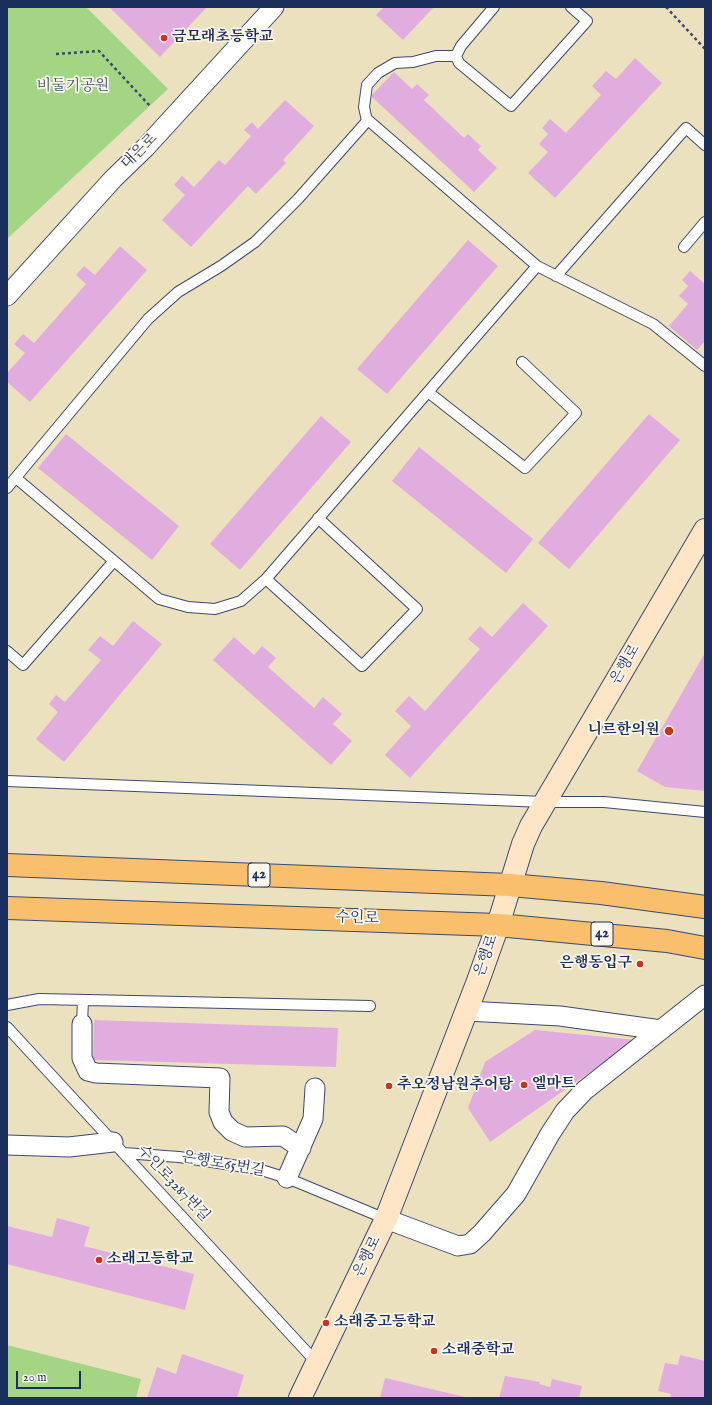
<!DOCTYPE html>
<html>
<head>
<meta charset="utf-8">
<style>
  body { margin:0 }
  #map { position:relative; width:712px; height:1405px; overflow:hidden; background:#ebe1bf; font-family:"IM FELL English",serif }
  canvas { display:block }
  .frame { position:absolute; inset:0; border:8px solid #1b2f5e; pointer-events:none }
  .scale { position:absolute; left:16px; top:1371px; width:65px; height:18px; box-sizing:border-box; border:2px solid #1b2f5e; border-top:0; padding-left:5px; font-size:12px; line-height:14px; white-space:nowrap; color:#1b2f5e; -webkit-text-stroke:3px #fbf7ec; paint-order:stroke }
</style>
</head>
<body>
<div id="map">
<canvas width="712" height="1405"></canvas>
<div class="frame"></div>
<div class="scale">20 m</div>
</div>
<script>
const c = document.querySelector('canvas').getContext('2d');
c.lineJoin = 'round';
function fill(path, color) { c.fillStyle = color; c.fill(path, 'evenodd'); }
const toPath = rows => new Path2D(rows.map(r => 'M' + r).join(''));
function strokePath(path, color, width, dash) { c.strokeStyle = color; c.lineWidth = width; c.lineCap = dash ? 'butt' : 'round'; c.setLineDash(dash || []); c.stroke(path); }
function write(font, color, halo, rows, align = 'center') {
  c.font = font + ' "IM FELL English","Noto Serif KR",serif'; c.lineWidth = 3.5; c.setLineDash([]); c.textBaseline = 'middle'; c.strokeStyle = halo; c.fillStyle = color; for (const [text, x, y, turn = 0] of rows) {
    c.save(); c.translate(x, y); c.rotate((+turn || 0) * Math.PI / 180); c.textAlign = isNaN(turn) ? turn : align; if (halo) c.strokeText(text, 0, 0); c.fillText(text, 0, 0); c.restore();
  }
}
const green = toPath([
  [7,7,86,7,168,89,7,239],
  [7,1345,141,1379,136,1398,7,1398]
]);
const building = toPath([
  [109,7,207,7,160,57],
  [384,7,434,7,403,40,376,15],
  [635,58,662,83,555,198,528,173,548,152,539,144,548,134,542,128,550,119,566,133,601,95,592,86,606,71,616,79],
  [394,72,412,89,417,84,429,95,424,100,464,138,468,134,481,146,478,150,497,168,474,192,371,96],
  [285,100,314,126,283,160,286,163,256,194,248,186,191,247,162,220,185,195,174,185,182,176,194,187,219,160,225,165,251,136,244,130,252,122,258,129],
  [468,240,498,266,387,394,357,369],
  [120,246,147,270,30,402,7,382,7,373,25,353,14,344,23,334,34,343,86,284,76,275,84,266,95,275],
  [690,271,705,284,705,341,697,350,669,326,688,304,679,296,688,286,682,280],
  [649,414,680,440,569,569,538,543],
  [321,416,351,442,240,570,210,544],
  [66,434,179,526,152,560,38,468],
  [419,447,533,539,506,573,392,481],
  [523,603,548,626,410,778,385,755,411,726,395,711,409,696,425,711,480,649,468,639,480,626,492,637],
  [133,621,162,644,64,762,36,739,58,712,49,704,56,695,65,702,101,660,88,650,100,636,113,646],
  [234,637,254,655,262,646,276,658,268,667,314,708,323,697,342,714,333,724,352,741,331,765,213,660],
  [705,653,705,791,665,787,637,771],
  [94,1020,338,1028,336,1067,93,1060],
  [535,1030,636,1040,490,1142,468,1108,485,1062],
  [57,1218,90,1227,84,1246,194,1274,185,1310,7,1264,7,1226,52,1237],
  [182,1354,244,1375,237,1398,147,1398,157,1367,176,1374],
  [680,1355,705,1361,705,1398,670,1398,671,1394,658,1391,665,1363,678,1365],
  [505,1376,540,1382,539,1384,550,1387,552,1379,582,1386,579,1398,499,1398],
  [385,1378,465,1397,465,1398,380,1398]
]);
const path = toPath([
  [666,7,705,49],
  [56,54,99,51,150,106]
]);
const lane = toPath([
  [456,56,459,63,511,106,587,21,571,7],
  [456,56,461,46,494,7],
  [367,121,364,107,367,85,378,73,395,63,413,62,436,56,456,56],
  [684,247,705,222],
  [556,276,686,128,705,145],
  [428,392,525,468,576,413,522,362],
  [16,478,159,599,188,607,215,609,241,601,266,579,537,266],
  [7,488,148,319,178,292,221,266,255,242,298,199,368,120,537,266,653,324,705,366],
  [266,579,362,666,417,609,318,518],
  [7,651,23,665,114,561],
  [7,781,545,802,604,802,705,812],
  [7,1005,39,999,370,1006],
  [82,1024,83,1000],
  [7,1027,317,1363],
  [124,1153,179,1157,258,1169,287,1178,386,1219]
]);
const street = toPath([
  [7,296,113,179,145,148,274,7],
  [467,1011,560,1016,661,1030],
  [82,1024,82,1058,88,1071,96,1073,220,1078,219,1112,223,1122,232,1131,245,1137,283,1136,301,1148],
  [7,1145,69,1147,113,1142],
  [287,1178,313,1119,315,1088],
  [386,1219,458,1246,470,1244,482,1233,516,1194,550,1134,565,1111,585,1090,705,995]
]);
const secondary = toPath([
  [300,1398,386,1219,478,981,498,925,523,844,531,826,705,530]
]);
const primary = toPath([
  [7,865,510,885,601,893,705,907],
  [7,908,498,925,667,941,705,948]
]);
const markers = [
  [164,38,4,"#c8321e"],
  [669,731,5,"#c8321e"],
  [640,964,4,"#c8321e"],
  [524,1085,4,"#c8321e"],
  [389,1086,4,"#c8321e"],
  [99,1260,4,"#c8321e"],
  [326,1323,4,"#c8321e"],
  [434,1351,4,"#c8321e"]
];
const shields = [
  [259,875,22],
  [602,934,22]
];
const shieldNames = [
  ["42",259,875],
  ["42",602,934]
];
const poiNames = [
  ["금모래초등학교",172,38],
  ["니르한의원",660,731,"right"],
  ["은행동입구",632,964,"right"],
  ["엘마트",532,1085],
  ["추오정남원추어탕",397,1086],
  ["소래고등학교",107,1260],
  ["소래중고등학교",334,1323],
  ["소래중학교",442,1351]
];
const parkNames = [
  ["비둘기공원",73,87]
];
const streetNames = [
  ["대은로",140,152,-45],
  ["은행로",626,665,-60],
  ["수인로",357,919,2],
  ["은행로",487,956,-71],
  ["은행로65번길",223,1165,10],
  ["수인로3287번길",173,1184,47],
  ["은행로",368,1257,-64]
];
fill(green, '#a4d584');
fill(building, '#e1addf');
strokePath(lane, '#3a4a6d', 12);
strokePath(street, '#3a4a6d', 21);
strokePath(secondary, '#3a4a6d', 24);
strokePath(primary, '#3a4a6d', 24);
strokePath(path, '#3a4a6d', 2.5, [3, 3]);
strokePath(lane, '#fff', 10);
strokePath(street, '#fff', 19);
strokePath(secondary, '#fde5c5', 22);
strokePath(primary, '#f9bf6d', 22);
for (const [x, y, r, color] of markers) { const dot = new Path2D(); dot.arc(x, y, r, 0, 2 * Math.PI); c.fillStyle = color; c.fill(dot); strokePath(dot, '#fbf7ec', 1.5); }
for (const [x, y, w] of shields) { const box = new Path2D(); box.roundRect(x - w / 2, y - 12, w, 24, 3); c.fillStyle = '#fbf7ec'; c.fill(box); strokePath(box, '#1b2f5e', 1); }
write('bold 14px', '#1b2f5e', null, shieldNames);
write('bold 15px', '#1b2f5e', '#fbf7ec', poiNames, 'left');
write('15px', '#3d5868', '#fbf7ec', parkNames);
write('15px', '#1b2f5e', '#fbf7ec', streetNames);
</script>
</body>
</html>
